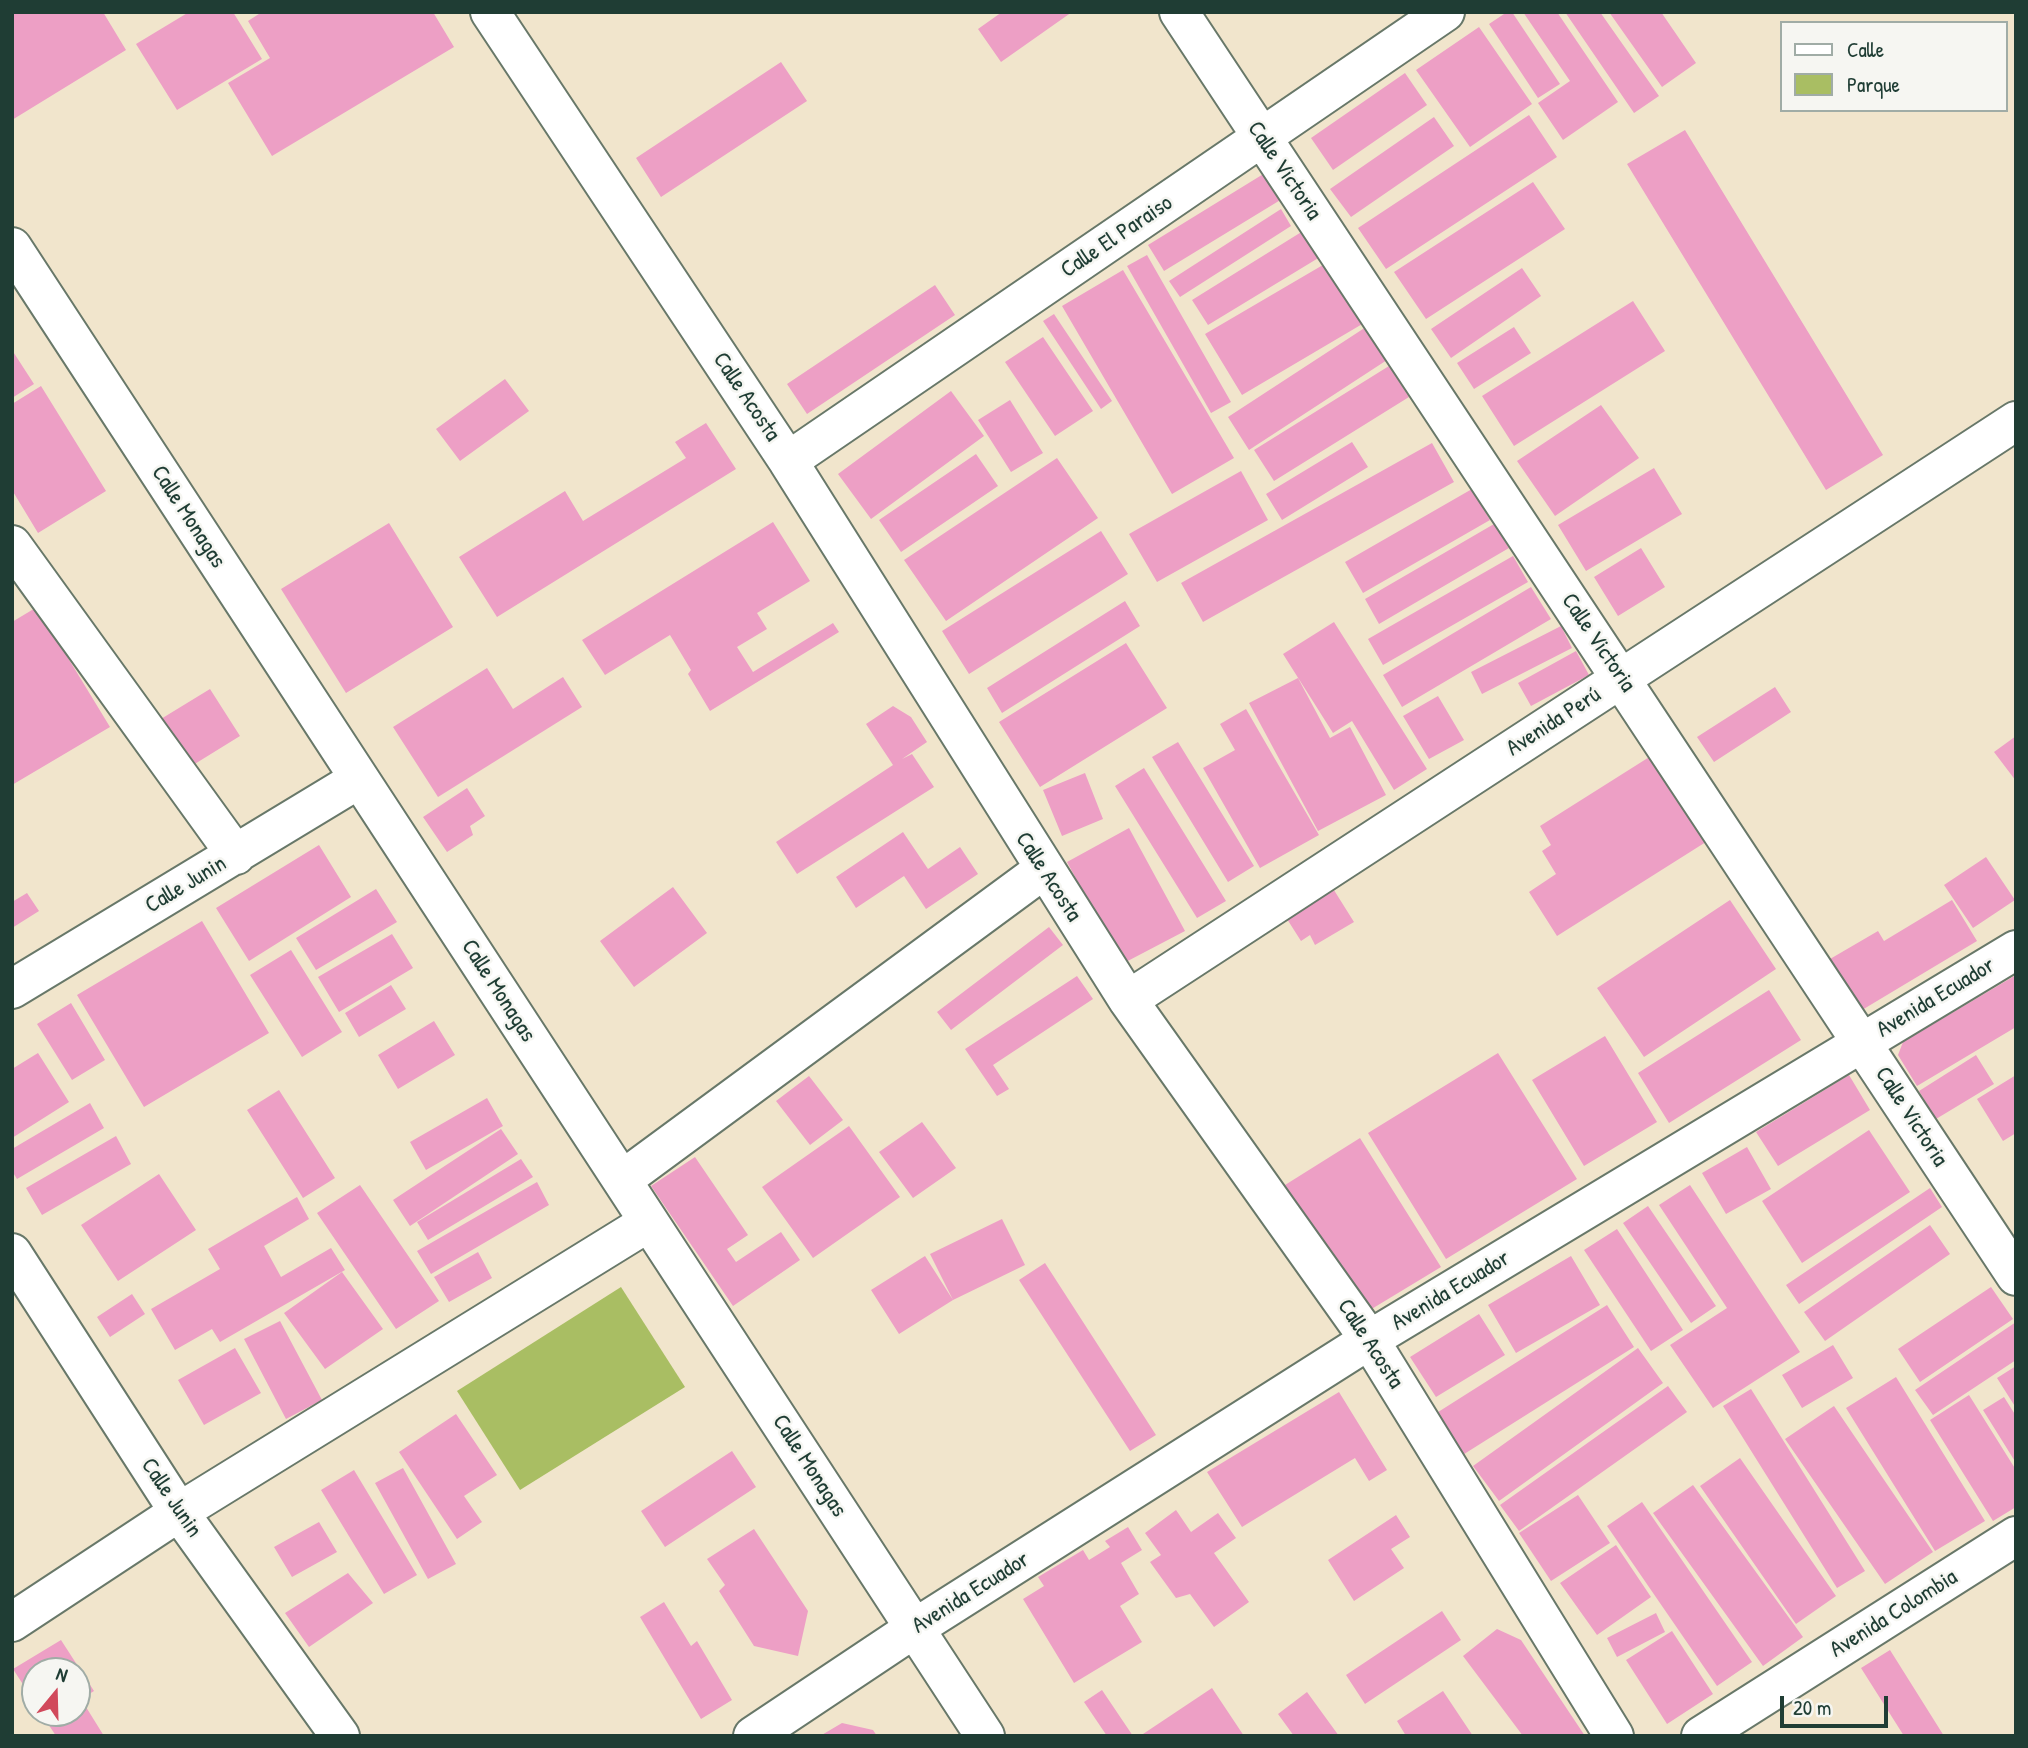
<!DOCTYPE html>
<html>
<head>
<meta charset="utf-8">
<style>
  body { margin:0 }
  #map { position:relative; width:2028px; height:1748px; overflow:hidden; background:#f1e5cc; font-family:"Patrick Hand",sans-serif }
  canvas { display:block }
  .frame { position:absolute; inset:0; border:14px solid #1f3d34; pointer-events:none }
  .legend { position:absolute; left:1780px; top:21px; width:228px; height:91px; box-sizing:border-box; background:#f6f6f2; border:2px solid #a0aca6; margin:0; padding:9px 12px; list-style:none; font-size:21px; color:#1f3d34 }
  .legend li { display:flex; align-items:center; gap:14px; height:35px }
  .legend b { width:35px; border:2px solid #a0aca6 }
  .north { position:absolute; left:21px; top:1657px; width:70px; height:70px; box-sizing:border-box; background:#f6f6f2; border:2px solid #a0aca6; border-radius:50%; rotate:19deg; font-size:19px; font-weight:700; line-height:28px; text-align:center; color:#1f3d34 }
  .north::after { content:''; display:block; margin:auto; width:24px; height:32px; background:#d1495b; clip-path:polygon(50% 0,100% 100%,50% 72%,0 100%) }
  .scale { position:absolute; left:1780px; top:1696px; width:108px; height:32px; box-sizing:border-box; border:4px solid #1f3d34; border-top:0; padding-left:9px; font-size:21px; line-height:24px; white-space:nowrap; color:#1f3d34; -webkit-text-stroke:5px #f6f6f2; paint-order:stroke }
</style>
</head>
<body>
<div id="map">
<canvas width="2028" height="1748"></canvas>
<div class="frame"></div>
<ul class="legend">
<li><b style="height:9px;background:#fff"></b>Calle</li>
<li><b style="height:19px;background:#a9be63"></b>Parque</li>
</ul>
<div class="north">N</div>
<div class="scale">20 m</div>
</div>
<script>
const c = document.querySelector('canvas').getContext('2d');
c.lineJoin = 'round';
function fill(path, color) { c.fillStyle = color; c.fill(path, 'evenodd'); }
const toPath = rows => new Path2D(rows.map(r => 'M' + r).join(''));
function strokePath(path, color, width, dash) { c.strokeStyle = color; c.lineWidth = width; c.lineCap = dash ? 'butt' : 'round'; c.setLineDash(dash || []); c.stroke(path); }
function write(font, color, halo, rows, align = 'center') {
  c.font = font + ' "Patrick Hand",sans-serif'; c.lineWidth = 5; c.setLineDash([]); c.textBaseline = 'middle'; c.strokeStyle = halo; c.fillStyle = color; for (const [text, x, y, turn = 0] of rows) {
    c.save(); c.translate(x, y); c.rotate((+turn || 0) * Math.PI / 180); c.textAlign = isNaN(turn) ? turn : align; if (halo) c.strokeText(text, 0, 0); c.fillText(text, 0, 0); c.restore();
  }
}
const green = toPath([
  [621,1287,685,1387,520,1490,457,1391]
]);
const building = toPath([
  [12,12,103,12,126,50,12,120],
  [189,12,233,12,262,59,177,110,136,44],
  [262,12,433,12,454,47,272,156,228,83,270,58,248,21],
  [1002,12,1072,12,1001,62,978,29],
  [1507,12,1512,12,1560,84,1538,98,1489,24],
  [1523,12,1557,12,1618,102,1563,140,1538,103,1570,81],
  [1565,12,1600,12,1659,96,1634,113],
  [1609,12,1661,12,1696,63,1662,87],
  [1479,27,1532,104,1470,147,1416,70],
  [781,62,807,101,661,197,636,158],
  [1405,73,1427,105,1333,170,1311,138],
  [1529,115,1557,157,1386,269,1358,228],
  [1434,117,1454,146,1351,217,1330,189],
  [1685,130,1883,455,1826,490,1627,164],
  [1265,173,1282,199,1164,271,1148,245],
  [1533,182,1565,229,1426,319,1394,272],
  [1281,209,1291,226,1180,297,1169,281],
  [1303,231,1320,257,1208,325,1192,300],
  [1147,255,1231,402,1211,413,1127,266],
  [1328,262,1364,323,1242,395,1205,334],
  [1522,268,1541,296,1451,358,1431,329],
  [1123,270,1234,458,1172,494,1062,306],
  [935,285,955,315,807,414,787,384],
  [1633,301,1665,351,1514,446,1482,396],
  [1054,314,1112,401,1101,409,1043,321],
  [1366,327,1387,360,1249,450,1228,417],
  [1514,327,1531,353,1474,389,1457,363],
  [1043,337,1093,411,1055,436,1005,362],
  [12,350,34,384,12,398],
  [1389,366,1409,397,1274,481,1254,450],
  [505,379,529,411,460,461,436,429],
  [41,386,106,491,38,533,12,490,12,404],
  [951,391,984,436,871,519,838,474],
  [1010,400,1043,453,1011,472,978,420],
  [1601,405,1639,458,1555,516,1517,461],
  [706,423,736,469,497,617,459,557,565,491,583,521,686,458,675,442],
  [1352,442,1368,467,1282,520,1266,494],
  [1432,443,1454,482,1203,622,1181,583],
  [976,454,998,486,901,552,879,520],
  [1057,458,1098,518,946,621,904,560],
  [1654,468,1682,514,1586,571,1558,525],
  [1241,471,1268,520,1157,582,1129,534],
  [1472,489,1490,520,1363,593,1345,562],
  [773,522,810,581,757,613,767,629,737,647,753,672,833,623,839,632,710,711,688,674,691,670,670,635,605,675,582,640],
  [389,523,453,627,346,693,281,589],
  [1494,524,1509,548,1379,624,1365,599],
  [1101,531,1128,574,969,674,942,631],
  [1641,548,1665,587,1618,616,1594,577],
  [1513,556,1528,582,1383,665,1368,639],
  [1531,587,1551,619,1402,707,1383,675],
  [1125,601,1140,626,1002,713,987,688],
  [37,607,110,727,12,785,12,622],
  [1334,622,1427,769,1394,790,1352,721,1333,733,1283,654],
  [1561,626,1572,648,1482,694,1471,672],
  [1126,643,1167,708,1040,787,999,722],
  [1576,651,1589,675,1531,706,1518,683],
  [487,668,513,709,563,677,582,707,438,797,393,727],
  [1298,678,1330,738,1350,727,1386,795,1318,831,1249,703],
  [1775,687,1791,712,1714,762,1697,737],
  [210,689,240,736,185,770,156,722],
  [1438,696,1464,740,1429,759,1403,716],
  [893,706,911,717,927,742,902,759,912,754,934,787,797,874,776,842,893,765,866,724],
  [1246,709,1319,835,1260,868,1203,768,1235,750,1220,724],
  [2016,736,2016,781,1994,752],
  [1178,742,1254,866,1228,882,1152,757],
  [1662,749,1717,835,1557,936,1529,892,1556,874,1542,851,1551,845,1540,826],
  [1144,768,1226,901,1197,918,1115,786],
  [1085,773,1103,819,1062,836,1043,790],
  [467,788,485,816,470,826,473,835,447,852,423,817],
  [1129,828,1185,931,1122,964,1067,862],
  [903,832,928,869,960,847,978,874,926,909,904,876,856,908,836,877],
  [319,845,351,897,249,961,216,908],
  [1986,857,2015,900,1973,928,1944,885],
  [1327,879,1354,922,1315,945,1310,935,1301,941,1280,908],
  [673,887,707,933,634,987,600,941],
  [376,889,397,922,316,970,296,938],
  [27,893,39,911,12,928,12,902],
  [1730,900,1776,969,1644,1057,1597,988],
  [1952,900,1977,941,1862,1010,1830,959,1878,931,1884,941],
  [202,921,269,1033,144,1107,77,995],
  [1049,927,1063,945,951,1030,937,1012],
  [392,934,413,968,339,1012,318,977],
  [291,950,342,1032,302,1057,250,975],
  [2016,975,2016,1027,1917,1086,1898,1055,1903,1042],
  [1077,976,1093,999,993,1065,1009,1089,997,1096,965,1049],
  [391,985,406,1009,359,1037,345,1013],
  [1769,990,1801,1040,1669,1123,1638,1073],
  [71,1003,105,1060,72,1080,37,1024],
  [434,1021,455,1055,398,1089,378,1055],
  [1605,1036,1657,1122,1584,1166,1532,1080],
  [38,1053,69,1102,12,1138,12,1069],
  [1498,1053,1577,1179,1446,1259,1368,1133],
  [1976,1055,1994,1084,1936,1119,1919,1091],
  [1849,1075,1870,1110,1778,1166,1756,1132],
  [2016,1075,2016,1133,2003,1141,1977,1099],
  [809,1076,843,1120,810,1145,776,1101],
  [279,1090,335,1178,303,1198,247,1110],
  [487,1098,503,1126,426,1170,410,1142],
  [90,1103,104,1128,17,1179,12,1171,12,1149],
  [922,1122,956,1168,913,1198,879,1152],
  [849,1126,900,1197,813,1258,762,1187],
  [501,1129,518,1154,410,1226,393,1200],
  [1869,1130,1910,1192,1802,1263,1762,1201],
  [116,1136,131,1164,42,1215,26,1188],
  [1360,1138,1441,1267,1365,1313,1285,1185],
  [1747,1147,1771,1189,1726,1214,1702,1173],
  [695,1157,748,1235,727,1249,736,1262,781,1232,800,1260,733,1306,651,1186],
  [521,1159,533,1177,428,1240,417,1222],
  [159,1174,196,1230,118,1281,81,1225],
  [537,1182,549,1205,431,1274,417,1251],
  [360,1185,439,1301,396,1329,317,1213],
  [1690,1185,1800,1352,1713,1408,1670,1345,1727,1308,1659,1205],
  [1930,1188,1942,1207,1799,1304,1786,1285],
  [297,1197,309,1219,264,1246,281,1277,331,1248,345,1270,220,1342,212,1329,175,1350,151,1309,220,1269,208,1249],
  [1648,1206,1716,1306,1691,1323,1623,1223],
  [1002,1219,1025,1265,953,1300,930,1254],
  [1930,1225,1950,1254,1825,1341,1804,1312],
  [1617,1229,1683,1330,1651,1351,1584,1250],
  [478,1252,492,1278,449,1302,434,1277],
  [925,1256,953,1300,899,1334,871,1290],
  [1571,1256,1600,1305,1516,1353,1488,1305],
  [1045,1263,1156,1435,1130,1451,1019,1280],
  [342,1272,383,1329,325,1369,284,1313],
  [1991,1287,2013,1319,1920,1382,1898,1349],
  [132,1294,145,1314,110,1337,97,1317],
  [1607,1305,1634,1347,1461,1456,1435,1414],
  [1479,1314,1505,1355,1436,1397,1410,1357],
  [280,1321,322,1400,286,1419,244,1339],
  [2016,1322,2016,1360,1933,1415,1915,1390],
  [1833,1345,1853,1378,1802,1408,1782,1375],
  [235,1348,261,1393,204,1425,178,1380],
  [1638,1348,1663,1383,1499,1501,1473,1466],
  [2016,1366,2016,1408,1997,1378],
  [1896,1377,1985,1521,1935,1551,1846,1408],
  [1668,1386,1687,1412,1519,1531,1500,1505],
  [1751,1389,1865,1571,1837,1588,1723,1406],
  [1339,1392,1387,1470,1369,1481,1355,1458,1242,1527,1207,1472],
  [1969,1395,2016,1470,2016,1507,1993,1521,1930,1420],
  [2004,1397,2016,1416,2016,1463,1983,1410],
  [1834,1406,1933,1552,1885,1584,1785,1439],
  [456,1414,497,1475,464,1496,482,1522,457,1539,399,1452],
  [732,1451,756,1487,665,1547,641,1511],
  [1740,1458,1836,1596,1796,1624,1700,1486],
  [403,1468,456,1564,428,1579,375,1483],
  [354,1470,417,1575,384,1594,321,1490],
  [1693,1485,1803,1637,1763,1666,1653,1513],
  [1578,1495,1610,1543,1551,1581,1519,1533],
  [1642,1502,1752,1662,1717,1686,1607,1526],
  [1176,1510,1191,1532,1218,1513,1236,1538,1214,1553,1249,1602,1214,1627,1190,1594,1176,1598,1150,1562,1161,1555,1145,1533],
  [1396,1515,1410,1537,1391,1549,1404,1568,1354,1601,1328,1560],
  [319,1522,337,1552,292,1577,274,1547],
  [1128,1527,1142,1550,1121,1563,1139,1594,1120,1606,1142,1642,1074,1683,1023,1599,1044,1586,1038,1577,1083,1550,1089,1560,1110,1547,1105,1541],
  [754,1529,808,1611,798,1656,754,1646,719,1591,725,1585,707,1559],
  [1616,1545,1651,1597,1597,1635,1560,1583],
  [348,1573,373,1603,309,1647,285,1613],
  [664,1602,691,1646,697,1641,732,1700,701,1719,640,1617],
  [1442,1611,1461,1640,1365,1704,1346,1675],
  [1656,1613,1665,1632,1617,1657,1607,1638],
  [1497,1629,1521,1640,1585,1736,1523,1736,1463,1656],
  [1672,1631,1713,1694,1667,1724,1626,1660],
  [61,1640,94,1691,81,1699,104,1736,56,1736,41,1713,77,1713,77,1671,35,1671,35,1703,13,1669],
  [1890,1650,1944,1736,1904,1736,1861,1668],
  [1212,1688,1244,1736,1140,1736],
  [1102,1690,1133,1736,1107,1736,1084,1702],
  [1443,1691,1473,1736,1406,1736,1397,1721],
  [1307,1692,1339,1736,1294,1736,1278,1714],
  [842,1723,873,1730,877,1736,820,1736]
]);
const minor = toPath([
  [490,12,788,461,1128,1000,1369,1339,1614,1736],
  [1179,12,2016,1276],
  [12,247,985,1736],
  [788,461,1445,12],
  [12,545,236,855],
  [12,989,359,779],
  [1128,1000,2016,421],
  [622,1180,1043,870],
  [12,1253,179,1512,340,1736],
  [12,1622,179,1512,649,1222],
  [753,1736,915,1628,1369,1340,2016,950],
  [1701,1736,2016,1536]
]);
const streetNames = [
  ["Calle Victoria",1284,171,56],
  ["Calle El Paraiso",1117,237,-34],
  ["Calle Acosta",746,397,56],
  ["Calle Monagas",188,517,57],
  ["Calle Victoria",1598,643,56],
  ["Avenida Perú",1554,722,-33],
  ["Calle Acosta",1048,877,57],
  ["Calle Junin",186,885,-31],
  ["Calle Monagas",498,991,57],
  ["Avenida Ecuador",1936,998,-31],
  ["Calle Victoria",1911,1117,57],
  ["Avenida Ecuador",1451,1291,-31],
  ["Calle Acosta",1370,1344,57],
  ["Calle Monagas",809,1466,57],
  ["Calle Junin",171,1498,56],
  ["Avenida Ecuador",971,1593,-32],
  ["Avenida Colombia",1894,1614,-32]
];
fill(green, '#a9be63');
fill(building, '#ed9fc5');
strokePath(minor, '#687869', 42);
strokePath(minor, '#fff', 38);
write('23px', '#1f3d34', '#f6f6f2', streetNames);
</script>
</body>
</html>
